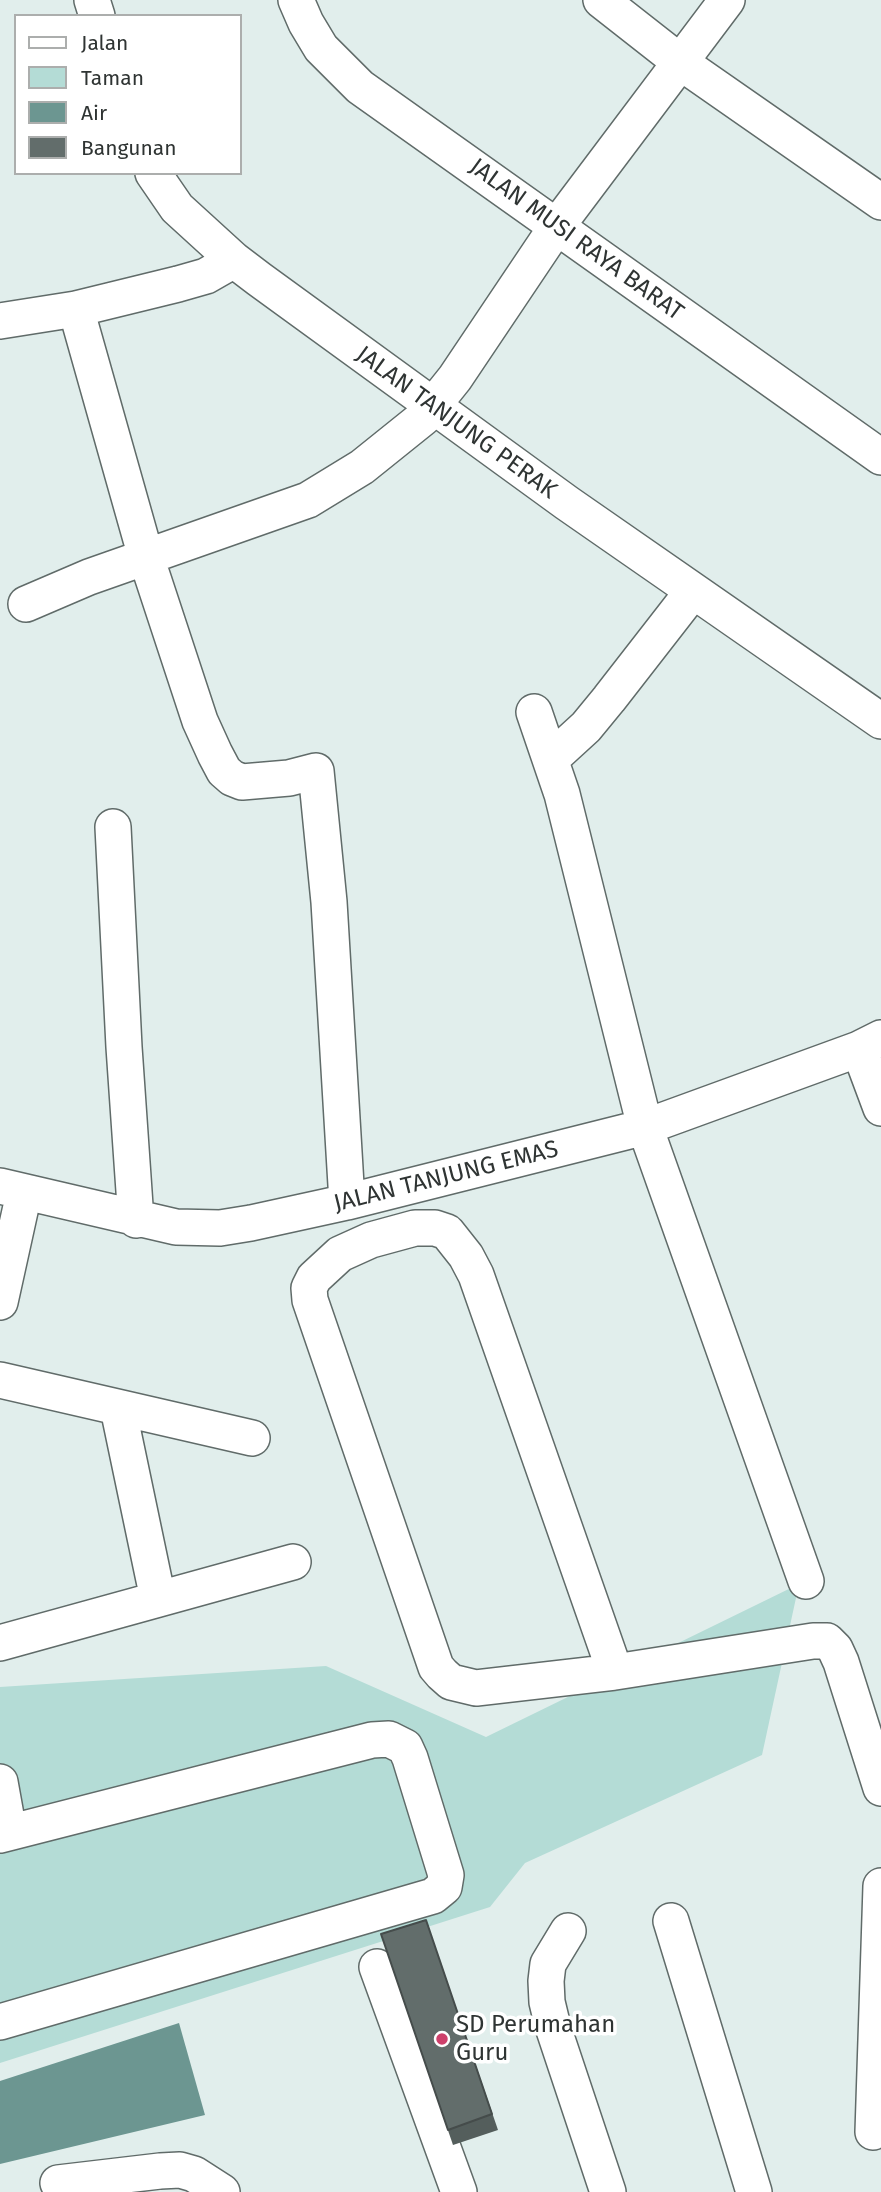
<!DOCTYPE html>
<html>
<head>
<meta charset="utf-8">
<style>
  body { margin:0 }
  #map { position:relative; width:881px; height:2192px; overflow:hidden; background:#e1eeec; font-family:"Fira Sans",sans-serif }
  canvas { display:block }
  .legend { position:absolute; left:14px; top:14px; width:228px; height:161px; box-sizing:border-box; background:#fff; border:2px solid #acaead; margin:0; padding:9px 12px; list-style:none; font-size:21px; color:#2f3433 }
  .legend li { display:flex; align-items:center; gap:14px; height:35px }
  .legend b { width:35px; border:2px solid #acaead }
</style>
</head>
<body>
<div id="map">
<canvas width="881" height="2192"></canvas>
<ul class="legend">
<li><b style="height:9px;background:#fff"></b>Jalan</li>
<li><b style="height:19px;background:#b4dcd6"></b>Taman</li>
<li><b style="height:19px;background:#6c9691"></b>Air</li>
<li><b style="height:19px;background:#626d6b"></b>Bangunan</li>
</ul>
</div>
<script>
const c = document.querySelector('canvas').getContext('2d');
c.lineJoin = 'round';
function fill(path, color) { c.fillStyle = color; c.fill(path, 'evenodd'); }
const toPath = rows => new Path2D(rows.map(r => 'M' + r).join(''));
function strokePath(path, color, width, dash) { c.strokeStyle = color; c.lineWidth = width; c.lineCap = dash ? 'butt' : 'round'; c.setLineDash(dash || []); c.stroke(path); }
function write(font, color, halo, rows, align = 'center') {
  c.font = font + ' "Fira Sans",sans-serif'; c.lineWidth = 7; c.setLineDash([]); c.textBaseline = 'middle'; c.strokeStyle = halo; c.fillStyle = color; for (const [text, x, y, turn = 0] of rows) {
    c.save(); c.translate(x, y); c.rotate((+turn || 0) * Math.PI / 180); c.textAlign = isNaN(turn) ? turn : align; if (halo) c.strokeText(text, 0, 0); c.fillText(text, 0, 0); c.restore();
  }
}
const green = toPath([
  [799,1584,762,1755,525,1863,490,1907,0,2063,0,1687,326,1666,486,1737]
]);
const water = toPath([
  [179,2023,205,2115,0,2164,0,2081]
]);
const minor = toPath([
  [92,0,97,16],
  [296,0,306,23,321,48,360,87,881,457],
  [601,0,680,62,881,202],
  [153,173,177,208,234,260,259,279,567,503,881,721],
  [76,309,146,557,200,721,215,754,224,771,232,778,242,782,289,778,316,771,329,902,347,1202],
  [0,321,76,309,178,284,206,276,234,260],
  [26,604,89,577,308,500,362,467,423,418,455,378,557,226,727,0],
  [534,712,562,794,645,1127,806,1581],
  [551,759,586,727,609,699,693,591],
  [113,827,124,1047,136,1220],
  [859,1049,881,1108],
  [0,1186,176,1227,220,1228,251,1223,347,1202,645,1127,859,1049,881,1038],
  [0,1302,24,1193],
  [0,1380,252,1438],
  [118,1408,158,1599],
  [0,1643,293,1562],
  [615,1672,476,1275,466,1256,447,1232,435,1228,415,1228,371,1240,340,1254,314,1278,309,1288,310,1300,436,1667,442,1674,451,1682,476,1688,615,1672,813,1641,827,1641,835,1649,841,1662,881,1788],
  [0,1782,9,1832],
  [0,1835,372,1740,389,1739,405,1747,410,1758,446,1875,444,1887,433,1896,0,2022],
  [671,1921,754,2192],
  [568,1931,548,1964,546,1981,547,2002,553,2027,608,2192],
  [377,1967,459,2192],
  [873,2132,881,1886],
  [58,2183,160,2171,180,2170,194,2174,222,2192]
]);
const wall = toPath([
  [426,1920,498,2130,453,2145,381,1934]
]);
const building = toPath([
  [426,1920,492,2114,448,2130,381,1934,426,1920]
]);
const markers = [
  [442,2039,7,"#ce406b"]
];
const streetNames = [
  ["JALAN MUSI RAYA BARAT",576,240,36],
  ["JALAN TANJUNG PERAK",456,423,36],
  ["JALAN TANJUNG EMAS",446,1177,-14]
];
const poiNames = [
  ["SD Perumahan",456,2025],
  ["Guru",456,2053]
];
fill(green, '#b4dcd6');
fill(water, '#6c9691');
strokePath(minor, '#606b69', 38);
strokePath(minor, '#fff', 35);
fill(wall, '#545e5c');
fill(building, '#626d6b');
strokePath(building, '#454c4b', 2);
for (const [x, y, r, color] of markers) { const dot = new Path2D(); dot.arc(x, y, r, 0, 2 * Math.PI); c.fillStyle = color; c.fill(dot); strokePath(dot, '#fff', 2.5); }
write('24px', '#2f3433', '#fff', streetNames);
write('24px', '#2f3433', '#fff', poiNames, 'left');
</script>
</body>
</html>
